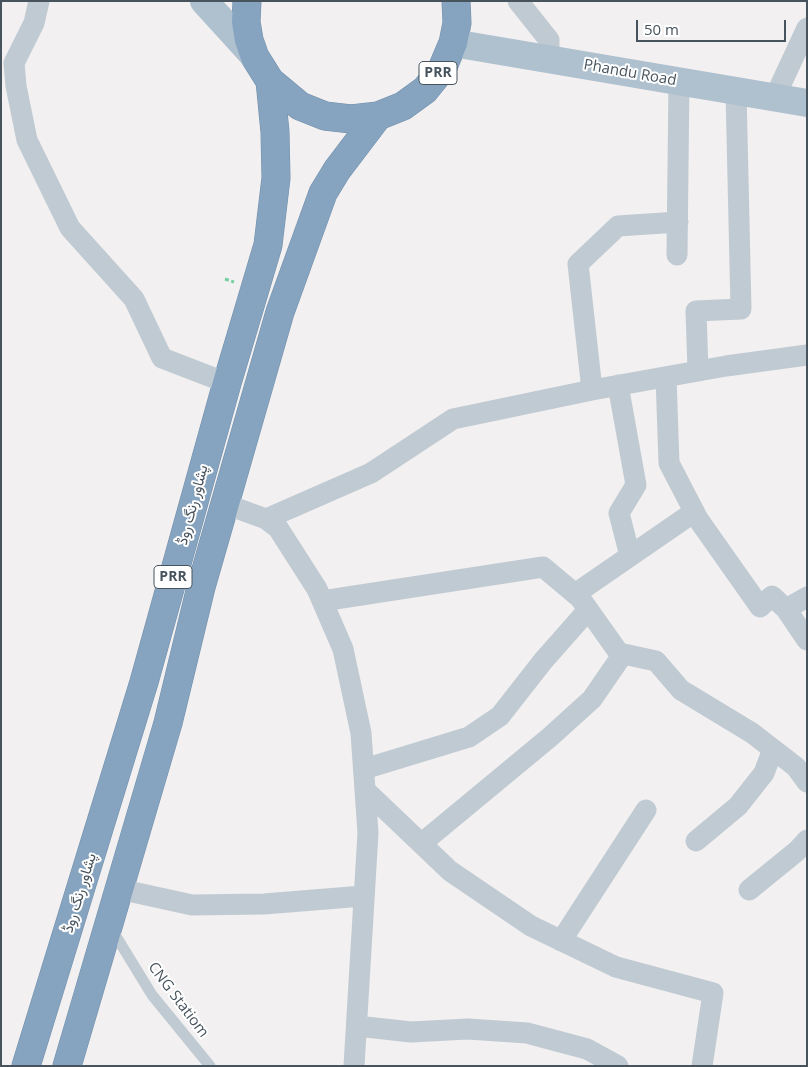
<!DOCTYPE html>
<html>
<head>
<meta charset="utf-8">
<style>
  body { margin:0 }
  #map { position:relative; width:808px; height:1067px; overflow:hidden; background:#f2f0f0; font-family:"Open Sans",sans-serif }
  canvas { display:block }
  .frame { position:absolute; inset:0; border:2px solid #47545e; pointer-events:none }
  .scale { position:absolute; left:636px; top:20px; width:150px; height:22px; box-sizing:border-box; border:2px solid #47545e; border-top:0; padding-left:6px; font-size:15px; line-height:18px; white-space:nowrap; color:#47545e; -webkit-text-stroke:4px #fff; paint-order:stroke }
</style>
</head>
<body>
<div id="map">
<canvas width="808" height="1067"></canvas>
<div class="frame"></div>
<div class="scale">50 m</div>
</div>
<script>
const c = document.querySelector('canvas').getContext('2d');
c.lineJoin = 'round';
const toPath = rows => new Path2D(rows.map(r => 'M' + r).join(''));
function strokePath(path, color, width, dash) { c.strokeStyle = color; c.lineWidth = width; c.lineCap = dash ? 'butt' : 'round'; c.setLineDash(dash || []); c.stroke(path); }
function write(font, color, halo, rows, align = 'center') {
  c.font = font + ' "Open Sans",Vazirmatn,sans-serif'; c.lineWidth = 4; c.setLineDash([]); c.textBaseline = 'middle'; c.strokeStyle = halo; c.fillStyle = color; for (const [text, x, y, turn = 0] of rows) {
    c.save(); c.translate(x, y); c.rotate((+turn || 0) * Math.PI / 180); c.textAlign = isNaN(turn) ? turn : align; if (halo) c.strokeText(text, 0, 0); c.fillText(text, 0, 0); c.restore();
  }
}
const path = toPath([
  [225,279,234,282]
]);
const lane = toPath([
  [111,928,152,995,210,1066]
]);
const street = toPath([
  [39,1,34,23,14,63,16,86,27,140,70,228,134,299,162,358,227,383],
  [518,1,549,40,549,59],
  [775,97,807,28],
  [677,255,679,81],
  [698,371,696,311,741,309,736,91],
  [666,377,669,463,698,519,760,607,772,596,786,609],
  [618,385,636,485,619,513,630,556],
  [592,390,578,264,618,226,678,222],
  [225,504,266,519,278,528,317,589,343,649,361,733,368,833,354,1066],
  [266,519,371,473,453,419,592,390,726,366,807,355],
  [575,594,694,512],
  [807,597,786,609,807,640],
  [322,601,543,567,580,598,619,653,656,661,681,690,752,733,796,767,807,782],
  [364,769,469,737,500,716,543,661,588,610],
  [365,790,450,871,531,926,616,967,713,993,702,1066],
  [696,841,738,806,764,773,773,749],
  [422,843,550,737,592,699,623,654],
  [119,889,192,905,264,904,363,896],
  [749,890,797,851,807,840],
  [561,941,646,810],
  [357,1026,411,1032,468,1029,527,1033,587,1049,618,1066]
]);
const primary = toPath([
  [204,1,255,57],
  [453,43,807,103]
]);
const highway = toPath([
  [247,1,246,22,249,40,255,57,270,81,300,106,325,116,351,119,378,116,403,106,425,90,442,69,453,43,457,23,456,1],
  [26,1066,144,682,227,383,268,245,276,178,275,132,270,81],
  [67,1066,168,723,201,587,280,312,323,193,337,170,378,116]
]);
const shields = [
  [438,73,38],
  [173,577,38]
];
const shieldNames = [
  ["PRR",438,73],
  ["PRR",173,577]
];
const streetNames = [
  ["Phandu Road",630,73,10],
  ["پشاور رنگ روڈ",193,505,-75],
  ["پشاور رنگ روڈ",80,893,-73],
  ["CNG Statiom",178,1000,53]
];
strokePath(highway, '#718fab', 29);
strokePath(path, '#74d0a0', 3, [4, 2.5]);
strokePath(lane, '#c0cad2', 11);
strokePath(street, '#c0cad2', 21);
strokePath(primary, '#afc0cf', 28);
strokePath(highway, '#86a4c0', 28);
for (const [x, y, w] of shields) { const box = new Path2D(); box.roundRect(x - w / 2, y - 11.5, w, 23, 4); c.fillStyle = '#fff'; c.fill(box); strokePath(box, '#47545e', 1); }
write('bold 14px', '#47545e', null, shieldNames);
write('15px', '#47545e', '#fff', streetNames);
</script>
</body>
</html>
